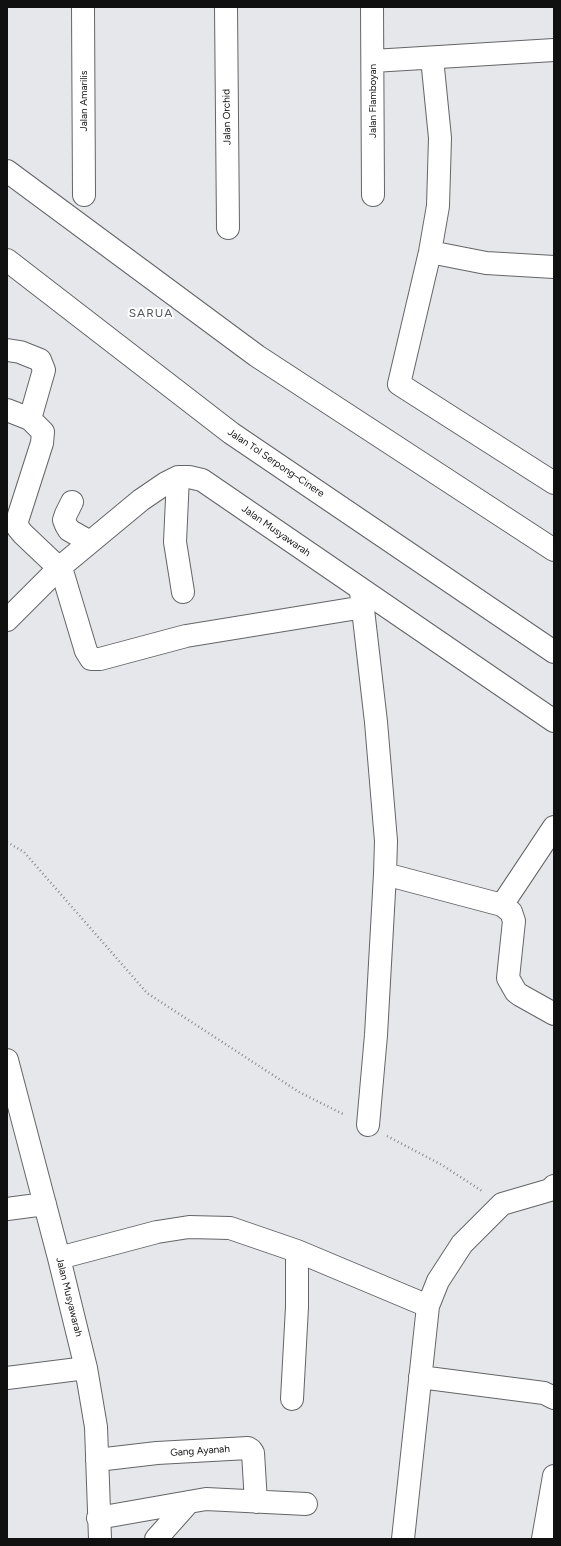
<!DOCTYPE html>
<html>
<head>
<meta charset="utf-8">
<style>
  body { margin:0 }
  #map { position:relative; width:561px; height:1546px; overflow:hidden; background:#e6e7ea; font-family:Figtree,sans-serif }
  canvas { display:block }
  .frame { position:absolute; inset:0; border:8px solid #101011; pointer-events:none }
</style>
</head>
<body>
<div id="map">
<canvas width="561" height="1546"></canvas>
<div class="frame"></div>
</div>
<script>
const c = document.querySelector('canvas').getContext('2d');
c.lineJoin = 'round';
const toPath = rows => new Path2D(rows.map(r => 'M' + r).join(''));
function strokePath(path, color, width, dash) { c.strokeStyle = color; c.lineWidth = width; c.lineCap = dash ? 'butt' : 'round'; c.setLineDash(dash || []); c.stroke(path); }
function write(font, color, halo, rows, align = 'center') {
  c.font = font + ' Figtree,sans-serif'; c.lineWidth = 4; c.setLineDash([]); c.textBaseline = 'middle'; c.strokeStyle = halo; c.fillStyle = color; for (const [text, x, y, turn = 0] of rows) {
    c.save(); c.translate(x, y); c.rotate((+turn || 0) * Math.PI / 180); c.textAlign = isNaN(turn) ? turn : align; if (halo) c.strokeText(text, 0, 0); c.fillText(text, 0, 0); c.restore();
  }
}
const path = toPath([
  [7,842,24,852,147,993,299,1092,345,1115],
  [387,1136,442,1165,482,1191]
]);
const minor = toPath([
  [83,7,84,195],
  [226,7,228,228],
  [372,7,373,195],
  [432,58,440,138,438,206,430,252,399,384,554,483],
  [373,61,554,50],
  [430,252,486,263,554,267],
  [7,350,20,352,40,360,44,370,30,419],
  [7,410,30,419,43,432,42,443,17,521,18,528,23,534,62,571,86,651,91,659,100,659,186,636,364,607],
  [178,477,175,542,183,592],
  [72,502,66,514,64,520,66,525,69,530,90,542],
  [361,592,376,722,386,841,385,874,502,905,511,912,514,921,508,978,516,992,520,995,554,1014],
  [7,620,59,568,141,500,166,483,178,477,189,477,202,480,554,721],
  [502,905,554,827],
  [7,1060,59,1258,86,1368,96,1427,100,1539],
  [368,1125,376,1035,385,874],
  [7,1209,45,1204],
  [59,1258,157,1232,189,1227,230,1228,297,1251,428,1306],
  [420,1377,544,1393,554,1398],
  [7,1378,86,1368],
  [292,1399,297,1307,297,1251],
  [97,1460,157,1453,248,1448,251,1450,253,1453,256,1502],
  [98,1518,206,1499,306,1504],
  [156,1539,189,1502],
  [403,1539,428,1306,438,1281,462,1244,502,1204,550,1190,554,1186],
  [543,1539,554,1476]
]);
const highway = toPath([
  [7,171,257,356,554,550],
  [7,260,231,433,554,652]
]);
const streetNames = [
  ["Jalan Amarilis",84,101,-90],
  ["Jalan Flamboyan",373,101,-90],
  ["Jalan Orchid",227,117,-91],
  ["Jalan Tol Serpong–Cinere",276,463,34],
  ["Jalan Musyawarah",276,531,35],
  ["Jalan Musyawarah",69,1297,76],
  ["Gang Ayanah",200,1451,-4]
];
const quarterNames = [
  ["SARUA",151,313]
];
strokePath(minor, '#646568', 24);
strokePath(highway, '#646568', 24);
strokePath(path, '#898a8c', 2.5, [1, 3]);
strokePath(minor, '#fff', 22);
strokePath(highway, '#fff', 22);
write('10px', '#101011', '#fff', streetNames);
c.letterSpacing = '1px';
write('12px', '#545558', '#fff', quarterNames);
c.letterSpacing = '0px';
</script>
</body>
</html>
